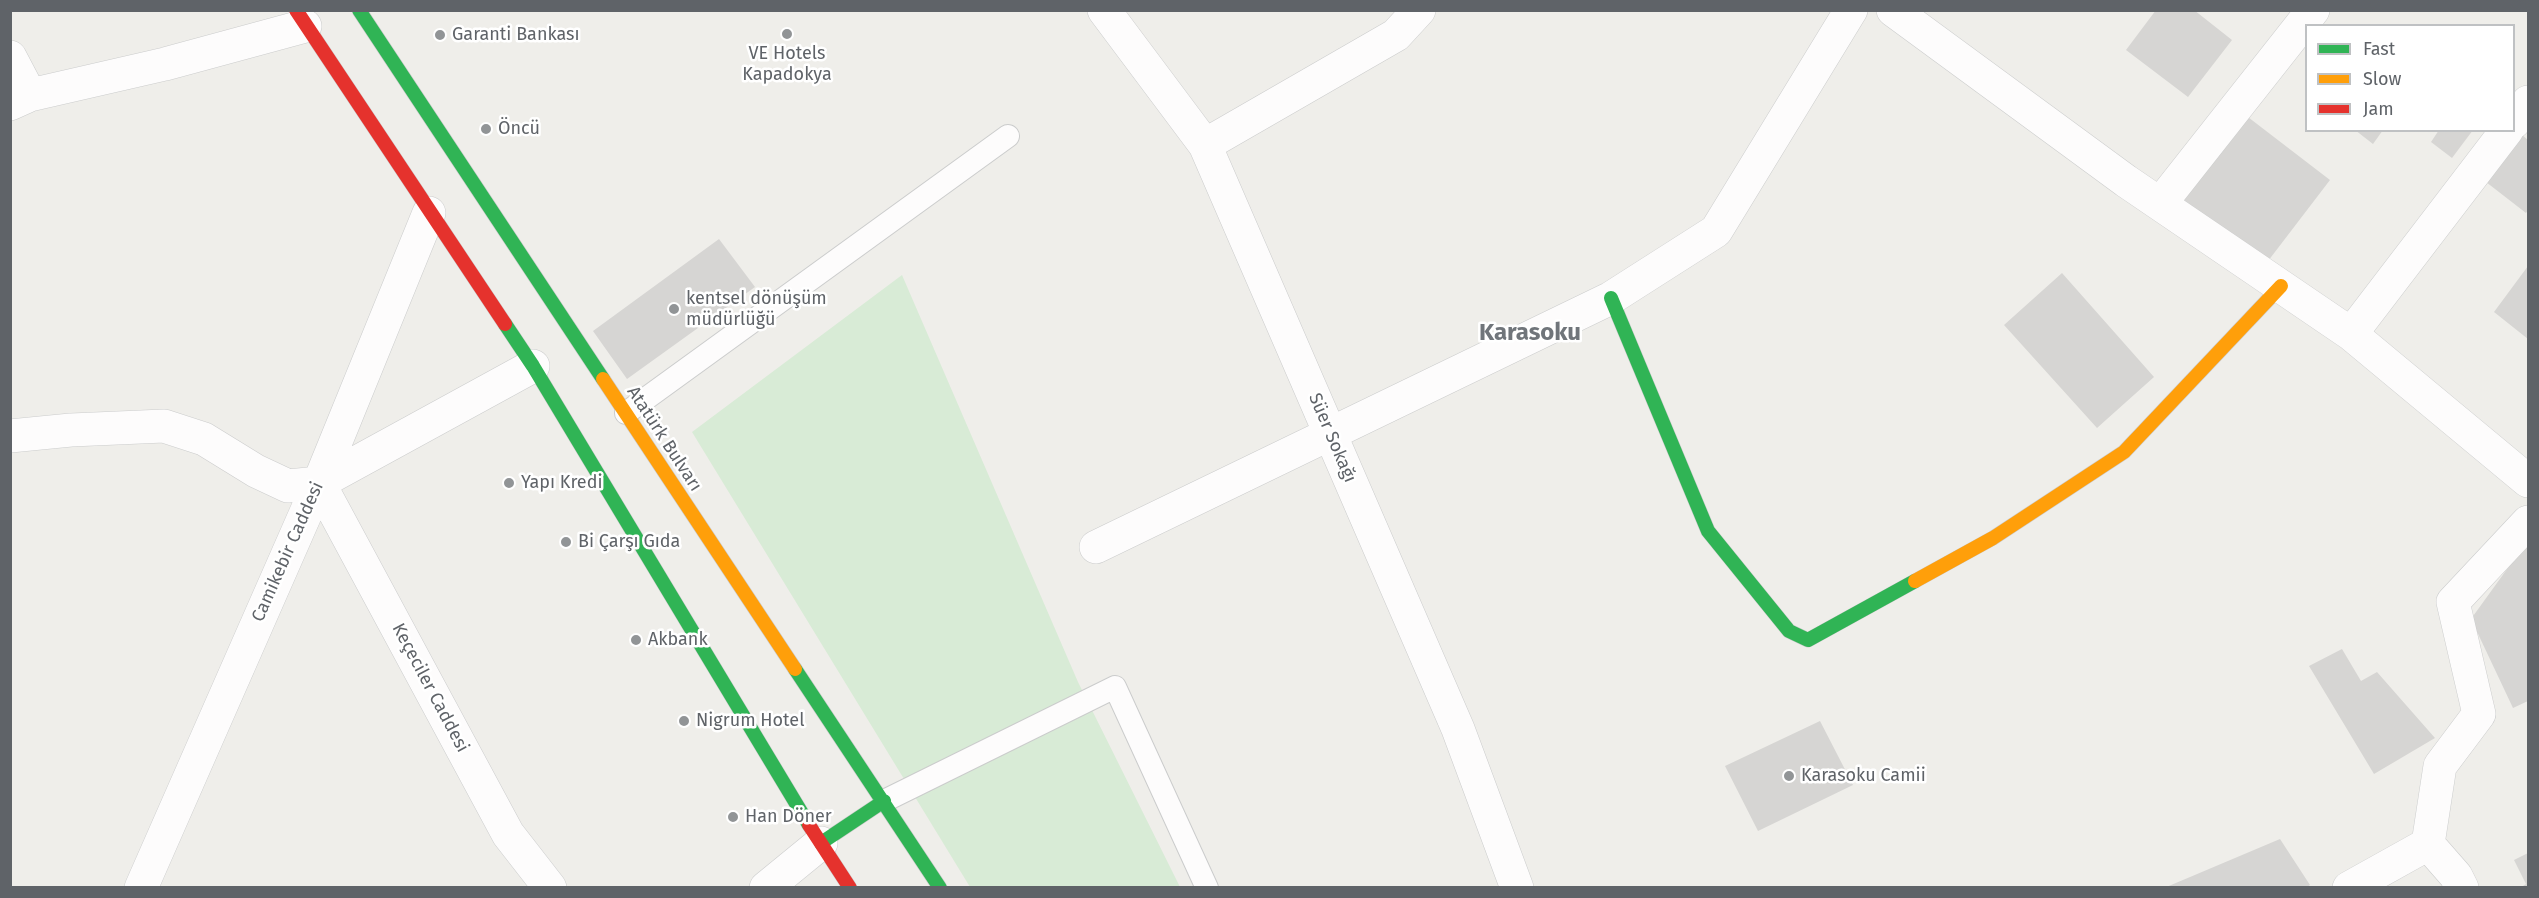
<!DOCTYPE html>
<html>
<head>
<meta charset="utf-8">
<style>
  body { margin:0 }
  #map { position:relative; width:2539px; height:898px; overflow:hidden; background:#efeeea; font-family:"Fira Sans",sans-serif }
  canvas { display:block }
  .frame { position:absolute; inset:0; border:12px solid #5f6368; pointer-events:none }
  .legend { position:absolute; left:2305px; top:24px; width:210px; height:108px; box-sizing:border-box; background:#fff; border:2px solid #bfc1c3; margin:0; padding:8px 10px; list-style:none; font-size:18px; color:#5f6368 }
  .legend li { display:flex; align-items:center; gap:12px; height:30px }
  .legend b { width:30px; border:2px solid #bfc1c3 }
</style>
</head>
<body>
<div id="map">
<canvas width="2539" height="898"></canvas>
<div class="frame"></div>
<ul class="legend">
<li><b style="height:8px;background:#30b455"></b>Fast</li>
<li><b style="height:8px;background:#ff9f0a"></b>Slow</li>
<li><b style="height:8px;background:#e5322d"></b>Jam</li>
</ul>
</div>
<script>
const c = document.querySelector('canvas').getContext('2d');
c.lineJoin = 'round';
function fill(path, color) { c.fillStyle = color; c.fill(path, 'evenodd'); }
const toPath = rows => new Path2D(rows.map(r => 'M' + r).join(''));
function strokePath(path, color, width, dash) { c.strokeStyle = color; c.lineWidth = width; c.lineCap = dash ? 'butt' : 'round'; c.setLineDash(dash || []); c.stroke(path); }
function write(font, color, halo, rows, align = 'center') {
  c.font = font + ' "Fira Sans",sans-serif'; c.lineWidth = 5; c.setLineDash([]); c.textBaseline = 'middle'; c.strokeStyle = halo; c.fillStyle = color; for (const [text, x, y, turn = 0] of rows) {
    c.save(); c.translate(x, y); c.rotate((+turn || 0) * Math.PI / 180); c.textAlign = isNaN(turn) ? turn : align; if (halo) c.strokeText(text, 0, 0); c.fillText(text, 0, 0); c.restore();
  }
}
const green = toPath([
  [902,275,1078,682,1180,887,970,887,692,432]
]);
const building = toPath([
  [2156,10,2194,10,2232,40,2188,97,2126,50],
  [2244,114,2330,180,2265,265,2179,199],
  [2514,128,2528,140,2528,210,2526,213,2477,175],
  [2355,130,2383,130,2373,144],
  [2439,130,2473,130,2452,158,2431,142],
  [719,239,755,287,627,379,593,331],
  [2528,266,2528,339,2494,312],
  [2062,273,2154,377,2097,428,2004,325],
  [2528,540,2528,701,2513,708,2471,619],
  [2342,649,2361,681,2377,672,2435,738,2374,774,2309,666],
  [1820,721,1853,785,1758,831,1725,766],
  [2280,839,2310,885,2306,888,2164,888],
  [2528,853,2528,888,2520,888,2526,884,2514,860]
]);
const lane = toPath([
  [626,413,1008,136],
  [884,801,1115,687,1207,888]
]);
const street = toPath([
  [1104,10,1205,145,1458,729,1517,888],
  [1893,10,2126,181,2351,334,2528,481],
  [10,57,30,95],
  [10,104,30,95,165,64,305,26],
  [2514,122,2528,102],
  [1205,145,1396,35,1419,10],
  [2160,204,2313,10],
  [2351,334,2507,130],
  [10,436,71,430,164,426,204,439,256,471,288,486,319,483,533,366],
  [319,483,508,834,550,888],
  [1096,547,1611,298,1716,231,1851,10],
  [141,888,319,483,429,213],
  [766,888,821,843],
  [2349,888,2428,844],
  [2462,888,2456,876,2428,844,2440,766,2479,714,2453,602,2528,522]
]);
const fast = toPath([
  [359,10,603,379],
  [1611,298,1708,531,1789,631,1808,640,1915,581],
  [505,324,533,366,809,825],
  [795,669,940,888],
  [821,843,884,801]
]);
const slow = toPath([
  [603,379,795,669],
  [1915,581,1993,538,2124,452,2281,286]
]);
const jam = toPath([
  [296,10,505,324],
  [809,825,850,888]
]);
const markers = [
  [787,34,6,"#919496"],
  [440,35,6,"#919496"],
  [486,129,6,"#919496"],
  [674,309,6,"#919496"],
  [509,483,6,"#919496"],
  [566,542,6,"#919496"],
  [636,640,6,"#919496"],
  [684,721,6,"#919496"],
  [1789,776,6,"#919496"],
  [733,817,6,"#919496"]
];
const poiNames = [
  ["Garanti Bankası",452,35],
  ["VE Hotels",787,54,"center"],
  ["Kapadokya",787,75,"center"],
  ["Öncü",498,129],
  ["kentsel dönüşüm",686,299],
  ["müdürlüğü",686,320],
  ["Yapı Kredi",521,483],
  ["Bi Çarşı Gıda",578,542],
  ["Akbank",648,640],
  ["Nigrum Hotel",696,721],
  ["Karasoku Camii",1801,776],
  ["Han Döner",745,817]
];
const streetNames = [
  ["Süer Sokağı",1332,438,67],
  ["Atatürk Bulvarı",664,439,57],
  ["Camikebir Caddesi",288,552,-66],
  ["Keçeciler Caddesi",430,688,62]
];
const districtNames = [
  ["Karasoku",1530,333]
];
fill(green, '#d8ebd6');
fill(building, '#d6d5d3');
strokePath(lane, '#cbcccc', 24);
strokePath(street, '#cbcccc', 34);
strokePath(fast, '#cacacb', 15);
strokePath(slow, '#cacacb', 15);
strokePath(jam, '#cacacb', 15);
strokePath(lane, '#fdfcfc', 22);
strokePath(street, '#fdfcfc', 33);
strokePath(fast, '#30b455', 14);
strokePath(slow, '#ff9f0a', 14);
strokePath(jam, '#e5322d', 14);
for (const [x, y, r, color] of markers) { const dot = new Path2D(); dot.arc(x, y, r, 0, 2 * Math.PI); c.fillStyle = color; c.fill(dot); strokePath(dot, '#fff', 2); }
write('18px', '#5f6368', '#fff', poiNames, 'left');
write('18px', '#5f6368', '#fff', streetNames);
write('bold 24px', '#70757a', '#fff', districtNames);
</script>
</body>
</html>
